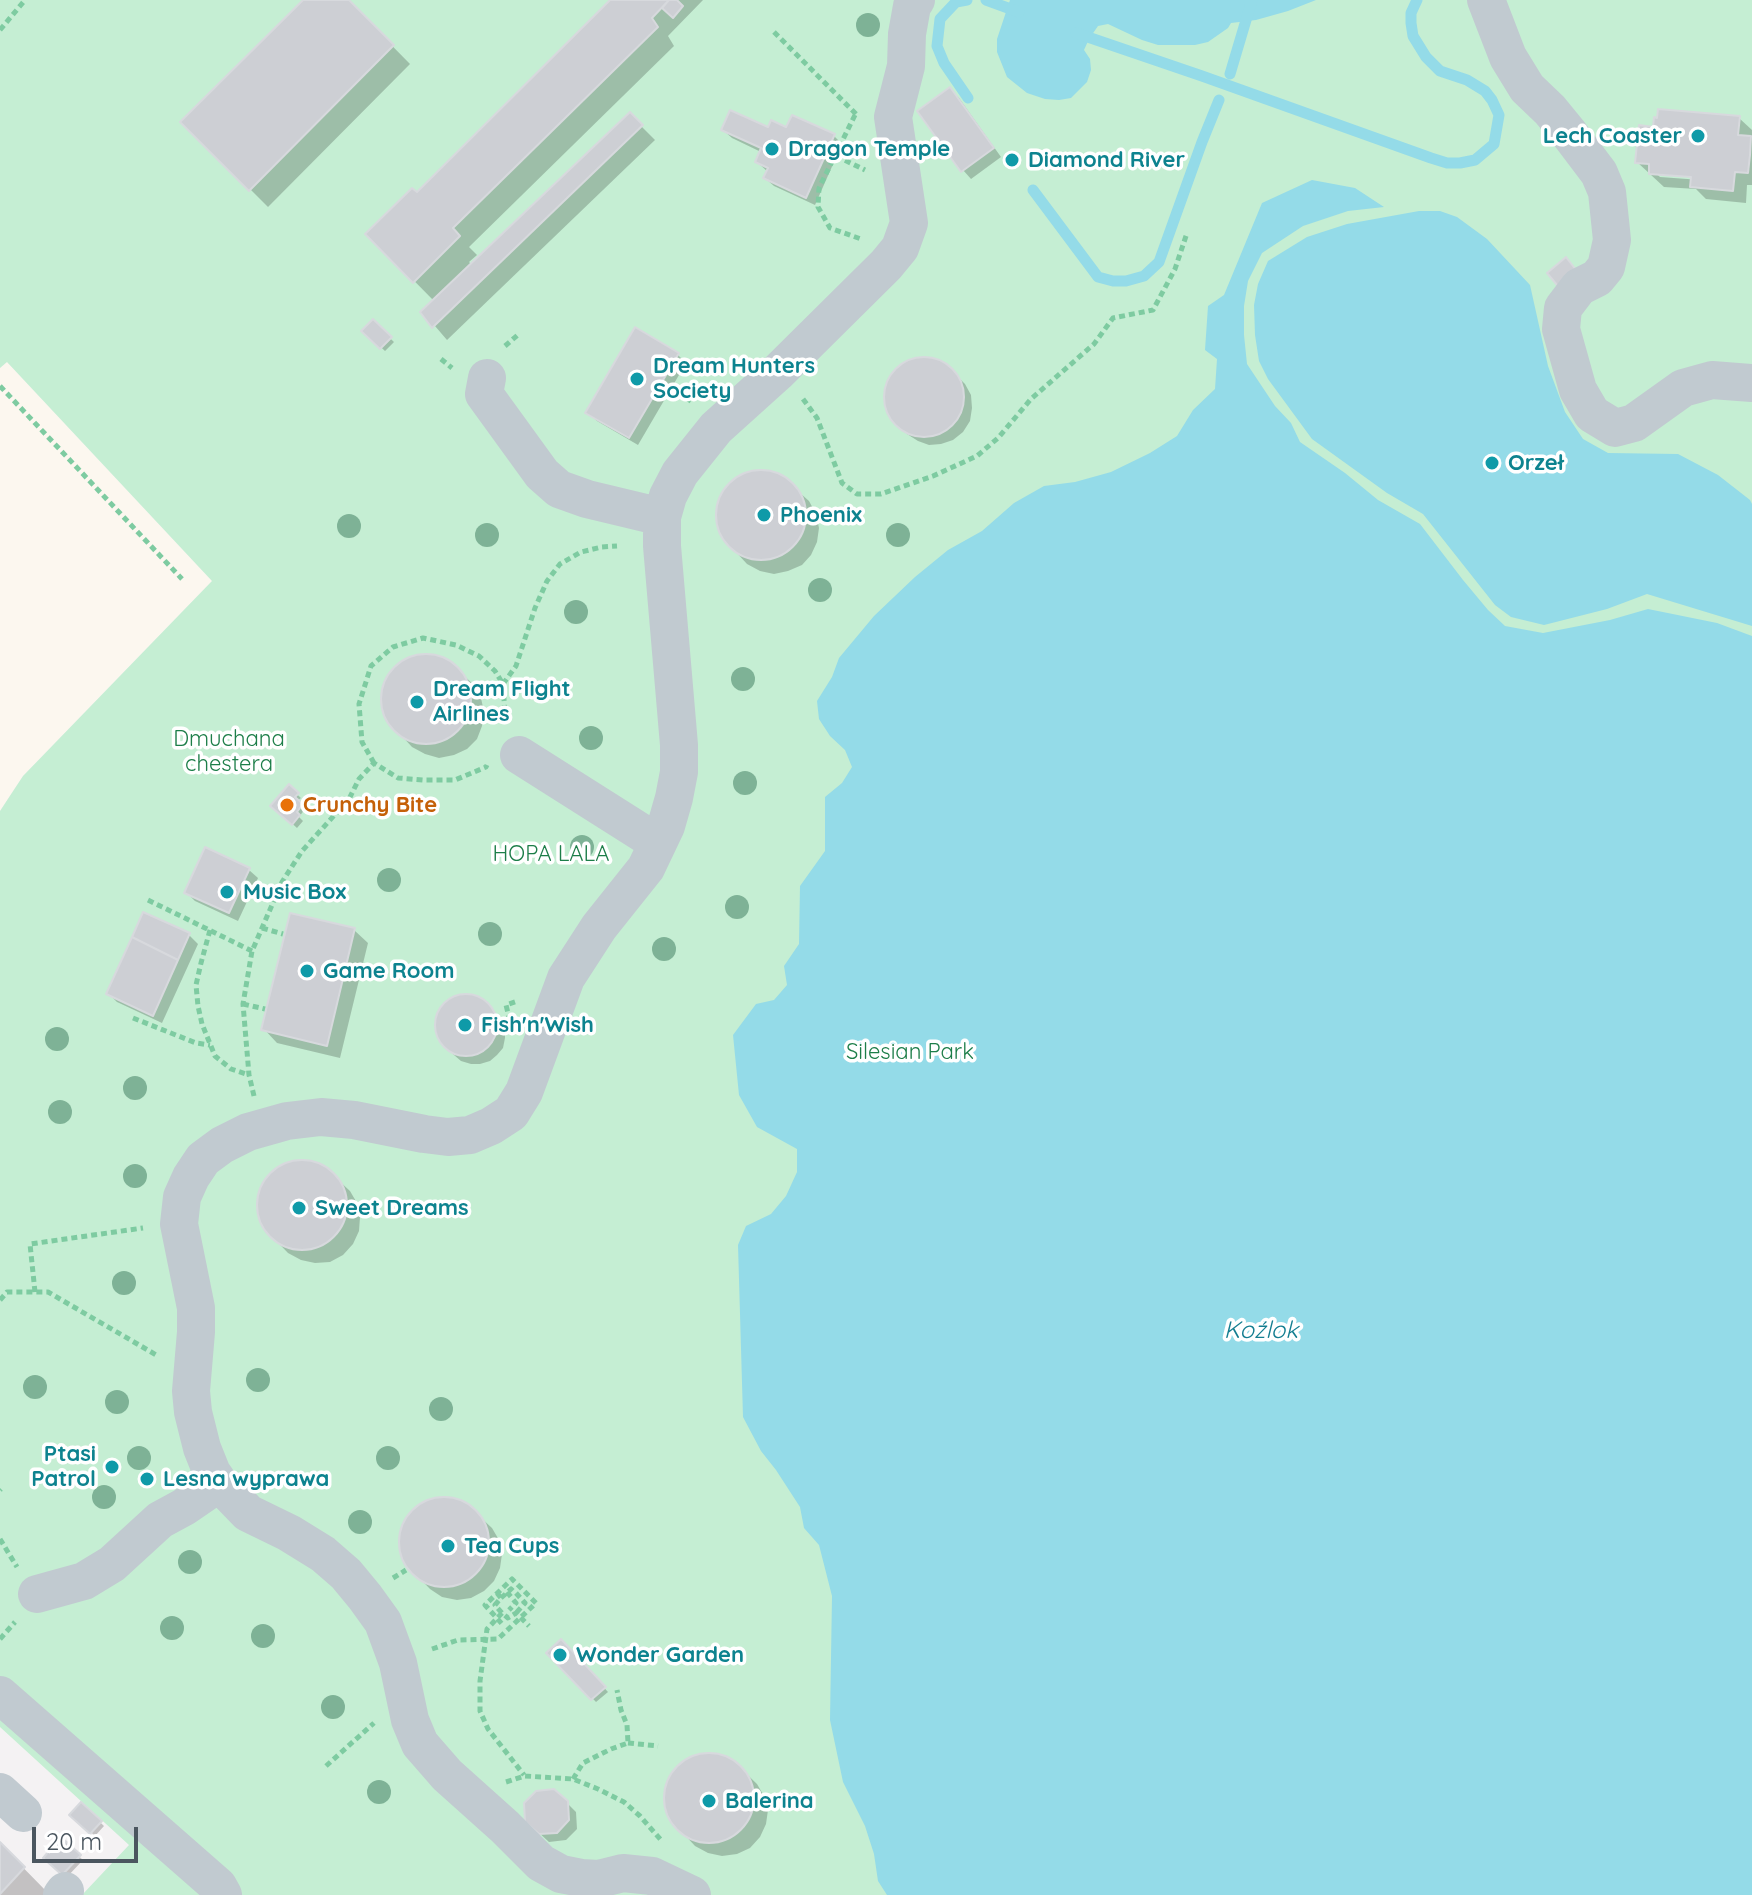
<!DOCTYPE html>
<html>
<head>
<meta charset="utf-8">
<style>
  body { margin:0 }
  #map { position:relative; width:1752px; height:1895px; overflow:hidden; background:#f4f2f3; font-family:Quicksand,sans-serif }
  canvas { display:block }
  .scale { position:absolute; left:32px; top:1827px; width:106px; height:36px; box-sizing:border-box; border:4px solid #4b565f; border-top:0; padding-left:10px; font-size:24px; line-height:28px; white-space:nowrap; color:#4b565f; -webkit-text-stroke:6px #fff; paint-order:stroke }
</style>
</head>
<body>
<div id="map">
<canvas width="1752" height="1895"></canvas>
<div class="scale">20 m</div>
</div>
<script>
const c = document.querySelector('canvas').getContext('2d');
c.lineJoin = 'round';
function fill(path, color) { c.fillStyle = color; c.fill(path, 'evenodd'); }
const toPath = rows => new Path2D(rows.map(r => 'M' + r).join(''));
function strokePath(path, color, width, dash) { c.strokeStyle = color; c.lineWidth = width; c.lineCap = dash ? 'butt' : 'round'; c.setLineDash(dash || []); c.stroke(path); }
function write(font, color, halo, rows, align = 'center') {
  c.font = font + ' Quicksand,sans-serif'; c.lineWidth = 7; c.setLineDash([]); c.textBaseline = 'middle'; c.strokeStyle = halo; c.fillStyle = color; for (const [text, x, y, turn = 0] of rows) {
    c.save(); c.translate(x, y); c.rotate((+turn || 0) * Math.PI / 180); c.textAlign = isNaN(turn) ? turn : align; if (halo) c.strokeText(text, 0, 0); c.fillText(text, 0, 0); c.restore();
  }
}
const commercial = toPath([
  [7,362,212,581,23,776,0,811,0,368]
]);
const green = toPath([
  [0,0,1752,0,1752,1895,82,1895,129,1845,0,1727,0,811,23,776,212,581,7,362,0,368]
]);
const water = toPath([
  [1010,0,1316,0,1288,11,1256,20,1231,23,1228,28,1208,42,1195,45,1158,45,1142,40,1108,24,1098,26,1089,39,1084,50,1090,59,1091,70,1087,82,1071,98,1059,100,1045,99,1027,93,1007,77,997,52,997,39],
  [1312,180,1355,188,1384,207,1348,211,1303,226,1262,253,1248,281,1244,306,1244,335,1247,364,1275,406,1291,423,1300,442,1345,473,1378,500,1420,524,1463,580,1488,610,1505,626,1543,633,1610,620,1648,609,1717,623,1752,636,1752,1895,887,1895,878,1881,874,1854,865,1826,843,1782,830,1720,832,1596,819,1545,804,1528,800,1507,776,1470,761,1451,743,1417,738,1245,746,1226,771,1214,786,1196,797,1172,797,1149,757,1127,739,1095,733,1035,756,1004,774,1000,787,985,784,966,799,944,800,886,825,851,825,797,842,783,852,767,845,750,830,736,819,719,817,701,832,677,839,658,874,616,915,577,948,550,982,531,1014,503,1044,486,1075,482,1111,472,1150,453,1177,436,1193,410,1215,389,1217,359,1205,350,1208,306,1224,295,1262,203],
  [1419,211,1440,211,1457,217,1487,239,1530,285,1548,366,1565,412,1583,439,1608,453,1678,454,1718,475,1750,500,1752,504,1752,626,1647,594,1607,609,1544,625,1511,617,1495,605,1423,514,1387,493,1312,439,1268,379,1259,361,1255,335,1254,305,1258,284,1268,261,1307,237,1347,224]
]);
const shadow = toPath([
  [305,0,347,0,410,64,268,207,183,122],
  [612,0,703,0,668,36,674,46,469,247,477,255,469,262,472,265,630,115,655,140,447,340,423,312,434,301,368,234,417,195],
  [950,90,959,98,1001,157,971,179,963,170],
  [1739,118,1752,130,1752,185,1747,185,1746,203,1706,199,1696,189,1664,187,1637,162,1655,129],
  [1655,172,1701,176,1701,180,1660,177],
  [723,130,787,130,834,136,842,144,815,205,774,186,765,178,768,172,757,162,761,152,732,138],
  [373,322,394,342,385,351,364,331],
  [677,354,686,363,638,445,597,421,588,413],
  [921,359,933,359,946,365,965,384,971,395,972,408,970,421,963,432,953,440,941,444,929,445,918,441,907,434,891,415,886,403,886,391,890,379,897,370,908,362],
  [756,472,770,473,783,478,809,501,816,514,819,528,817,542,811,555,802,565,788,571,774,574,760,571,747,564,723,538,718,524,717,509,722,495,730,484,742,476],
  [421,656,435,656,448,661,474,685,481,698,484,712,482,726,477,739,467,749,454,755,439,758,425,754,412,747,388,721,383,708,382,693,387,679,395,668,407,660],
  [289,787,301,798,297,801,305,809,299,817,303,821,297,828,273,806],
  [249,870,258,878,238,921,195,901,186,892],
  [144,914,189,935,198,944,162,1023,117,1002,108,993],
  [354,930,368,943,340,1058,277,1043,264,1029],
  [467,996,477,998,485,1003,501,1020,505,1028,505,1038,503,1048,497,1055,490,1061,480,1064,471,1064,461,1061,454,1055,444,1045,439,1036,437,1027,438,1018,442,1009,449,1002,457,997],
  [297,1161,311,1163,325,1168,350,1191,357,1203,360,1217,359,1231,353,1244,343,1255,330,1262,315,1263,301,1260,288,1253,264,1228,259,1213,259,1199,263,1186,272,1173,283,1165],
  [439,1498,453,1499,466,1504,492,1528,499,1540,502,1554,500,1568,494,1581,484,1591,471,1598,457,1600,442,1597,430,1589,406,1564,400,1550,400,1536,404,1522,413,1510,425,1502],
  [561,1641,608,1692,596,1702,549,1653],
  [704,1754,719,1755,732,1760,757,1784,764,1796,768,1810,766,1824,760,1837,750,1848,737,1854,722,1856,708,1853,695,1846,671,1820,666,1806,666,1792,670,1778,679,1766,691,1758],
  [566,1802,576,1812,577,1829,566,1840,549,1842,536,1830],
  [81,1804,104,1826,95,1836,72,1815],
  [61,1840,83,1860,67,1877,46,1858],
  [0,1844,49,1894,48,1895,0,1895]
]);
const stream = toPath([
  [967,0,956,2,940,19,937,46,944,63,968,98],
  [986,0,1019,12],
  [1076,33,1202,76,1431,158,1447,163,1460,163,1475,160,1494,144,1499,115,1492,100,1485,91,1467,80,1440,71,1426,57,1413,36,1411,23,1411,13,1417,0],
  [1230,74,1252,0],
  [1033,190,1098,277,1113,281,1126,281,1144,276,1159,262,1202,142,1219,100]
]);
const building = toPath([
  [303,0,349,0,394,45,249,191,180,122,303,0],
  [610,0,669,0,652,18,658,27,453,228,460,236,413,283,365,234,412,188,417,192,610,0],
  [669,0,677,0,683,6,673,18,662,8,669,0],
  [950,87,994,148,961,172,917,111,950,87],
  [1658,109,1740,116,1738,135,1751,136,1750,155,1748,173,1735,172,1733,191,1690,187,1691,177,1649,174,1649,164,1635,163,1639,125,1653,127,1654,117,1657,118,1658,109],
  [730,110,768,127,771,120,786,127,792,115,835,134,806,198,763,178,768,168,755,162,761,148,721,130,730,110],
  [630,112,643,125,432,328,420,312,630,112],
  [1566,257,1580,275,1562,291,1547,273,1566,257],
  [373,319,392,337,380,349,361,331,373,319],
  [635,327,679,353,629,438,585,413,635,327],
  '884 397a40 40 0 1 1 80 0a40 40 0 1 1-80 0Z',
  '716 515a45 45 0 1 1 90 0a45 45 0 1 1-90 0Z',
  '381 699a45 45 0 1 1 90 0a45 45 0 1 1-90 0Z',
  [289,784,299,793,295,797,303,804,297,812,300,815,292,825,270,806,289,784],
  [205,847,250,868,229,913,184,893,205,847],
  [143,912,190,933,178,960,132,937,143,912],
  [290,913,355,928,327,1046,261,1030,290,913],
  [132,937,178,960,153,1016,106,994,132,937],
  '435 1025a31 31 0 1 1 62 0a31 31 0 1 1-62 0Z',
  '257 1205a45 45 0 1 1 90 0a45 45 0 1 1-90 0Z',
  '399 1542a45 45 0 1 1 90 0a45 45 0 1 1-90 0Z',
  [561,1639,606,1687,591,1700,546,1653,561,1639],
  '664 1798a45 45 0 1 1 90 0a45 45 0 1 1-90 0Z',
  [554,1789,568,1801,569,1820,557,1833,539,1834,525,1822,524,1803,536,1791,554,1789],
  [81,1802,102,1821,90,1834,69,1815,81,1802],
  [61,1837,81,1855,62,1875,43,1858,61,1837],
  [0,1842,25,1867,0,1894,0,1842]
]);
const path = toPath([
  [0,30,25,0],
  [774,32,856,114],
  [855,115,819,188,818,207,830,228,861,239],
  [836,156,865,170],
  [505,346,520,333],
  [441,359,452,368],
  [0,386,182,579],
  [669,388,691,401],
  [803,399,817,418,842,483,857,494,881,494,933,476,977,456,998,438,1031,399,1094,344,1113,318,1153,310,1175,269,1187,233],
  [503,684,516,666,535,608,547,581,560,564,581,552,602,547,617,546],
  [374,763,362,742,359,704,371,666,393,647,423,638,456,645,479,656,495,671,503,684,505,714,504,722],
  [148,900,252,951],
  [262,928,283,934],
  [210,930,201,963,196,985,198,1006,202,1024,215,1056,231,1069,249,1075],
  [243,1004,265,1009],
  [133,1018,196,1043,210,1045],
  [510,1021,506,1005,518,1001],
  [254,1096,249,1075,243,1004,252,951,282,882,302,851,349,799,359,779,374,763,398,778,423,780,455,780,486,767,487,765],
  [35,1292,30,1244,143,1228],
  [0,1300,7,1292,48,1292,158,1356],
  [0,1490,1,1489],
  [0,1539,17,1567],
  [393,1578,406,1570],
  [507,1592,516,1603,509,1610],
  [497,1593,501,1598,495,1605,502,1613,508,1618,516,1613,529,1626],
  [516,1593,525,1603,516,1613],
  [501,1598,511,1589,515,1593],
  [502,1613,487,1629,480,1681,480,1711,488,1729,524,1775],
  [0,1639,15,1622],
  [432,1649,458,1640,498,1639,536,1603,512,1579,485,1605,503,1625],
  [628,1743,658,1746],
  [326,1766,374,1723],
  [573,1779,583,1763,611,1749,628,1743,627,1725,621,1710,617,1690],
  [506,1782,525,1776,573,1779,598,1789,624,1802,640,1816,661,1840]
]);
const minor = toPath([
  [1486,0,1508,57,1527,88,1550,110,1568,132,1599,173,1607,192,1612,240,1606,267,1597,278,1579,287,1563,308,1561,329,1578,390,1592,414,1615,428,1634,423,1683,388,1712,380,1752,383],
  [487,378,484,394,542,474,559,489,587,499,662,517],
  [519,755,658,843],
  [37,1594,84,1581,112,1564,160,1520,184,1507,219,1483],
  [0,1695,218,1886,223,1895],
  [0,1792,23,1813],
  [62,1895,65,1891],
  [692,1895,652,1876,623,1873,599,1879,581,1878,561,1874,541,1863,505,1827,447,1775,420,1744,410,1720,398,1663,383,1622,365,1597,346,1574,323,1554,289,1533,248,1513,219,1483,212,1473,202,1448,193,1412,191,1391,196,1332,196,1308,179,1224,182,1197,191,1177,203,1159,222,1145,248,1132,287,1121,321,1117,354,1120,424,1134,448,1137,470,1135,491,1126,511,1113,524,1092,566,978,599,927,646,868,666,826,674,798,679,772,679,745,662,546,662,517,668,496,680,473,716,428,777,373,886,265,900,248,909,223,893,117,906,66,907,34,912,6,916,0]
]);
const trees = [
  [868,25],
  [349,526],
  [487,535],
  [898,535],
  [820,590],
  [576,612],
  [743,679],
  [591,738],
  [745,783],
  [582,847],
  [389,880],
  [737,907],
  [490,934],
  [664,949],
  [57,1039],
  [135,1088],
  [60,1112],
  [135,1176],
  [124,1283],
  [258,1380],
  [35,1387],
  [117,1402],
  [441,1409],
  [139,1458],
  [388,1458],
  [104,1497],
  [360,1522],
  [190,1562],
  [172,1628],
  [263,1636],
  [333,1707],
  [379,1792]
];
const markers = [
  [1698,136,8,"#0f9aa8"],
  [772,149,8,"#0f9aa8"],
  [1012,160,8,"#0f9aa8"],
  [637,379,8,"#0f9aa8"],
  [1492,463,8,"#0f9aa8"],
  [764,515,8,"#0f9aa8"],
  [417,702,8,"#0f9aa8"],
  [287,805,8,"#e8710a"],
  [227,892,8,"#0f9aa8"],
  [307,971,8,"#0f9aa8"],
  [465,1025,8,"#0f9aa8"],
  [299,1208,8,"#0f9aa8"],
  [112,1467,8,"#0f9aa8"],
  [147,1479,8,"#0f9aa8"],
  [448,1546,8,"#0f9aa8"],
  [560,1655,8,"#0f9aa8"],
  [709,1801,8,"#0f9aa8"]
];
const cultureNames = [
  ["Lech Coaster",1682,136,"right"],
  ["Dragon Temple",788,149],
  ["Diamond River",1028,160],
  ["Dream Hunters",653,366],
  ["Society",653,391],
  ["Orzeł",1508,463],
  ["Phoenix",780,515],
  ["Dream Flight",433,689],
  ["Airlines",433,714],
  ["Music Box",243,892],
  ["Game Room",323,971],
  ["Fish'n'Wish",481,1025],
  ["Sweet Dreams",315,1208],
  ["Ptasi",96,1454,"right"],
  ["Patrol",96,1479,"right"],
  ["Lesna wyprawa",163,1479],
  ["Tea Cups",464,1546],
  ["Wonder Garden",576,1655],
  ["Balerina",725,1801]
];
const parkNames = [
  ["Dmuchana",229,739],
  ["chestera",229,764],
  ["HOPA LALA",551,854],
  ["Silesian Park",910,1052]
];
const foodNames = [
  ["Crunchy Bite",303,805]
];
const waterNames = [
  ["Koźlok",1261,1331]
];
fill(commercial, '#fcf7ef');
fill(green, '#c5eed3');
fill(water, '#94dbe8');
fill(shadow, '#0003');
strokePath(stream, '#94dbe8', 11);
fill(building, '#cdcfd4');
strokePath(building, '#d7d9dd', 2);
strokePath(path, '#7ecba1', 5, [6, 4]);
strokePath(minor, '#c1cad0', 38);
c.fillStyle = '#7eb296';
for (const [x, y] of trees) { c.beginPath(); c.arc(x, y, 12, 0, 2 * Math.PI); c.fill(); }
for (const [x, y, r, color] of markers) { const dot = new Path2D(); dot.arc(x, y, r, 0, 2 * Math.PI); c.fillStyle = color; c.fill(dot); strokePath(dot, '#fff', 3); }
write('bold 22px', '#0d838f', '#fff', cultureNames, 'left');
write('22px', '#1d7e49', '#fff', parkNames);
write('bold 22px', '#c56008', '#fff', foodNames, 'left');
write('italic 24px', '#147e91', '#fff', waterNames);
</script>
</body>
</html>
